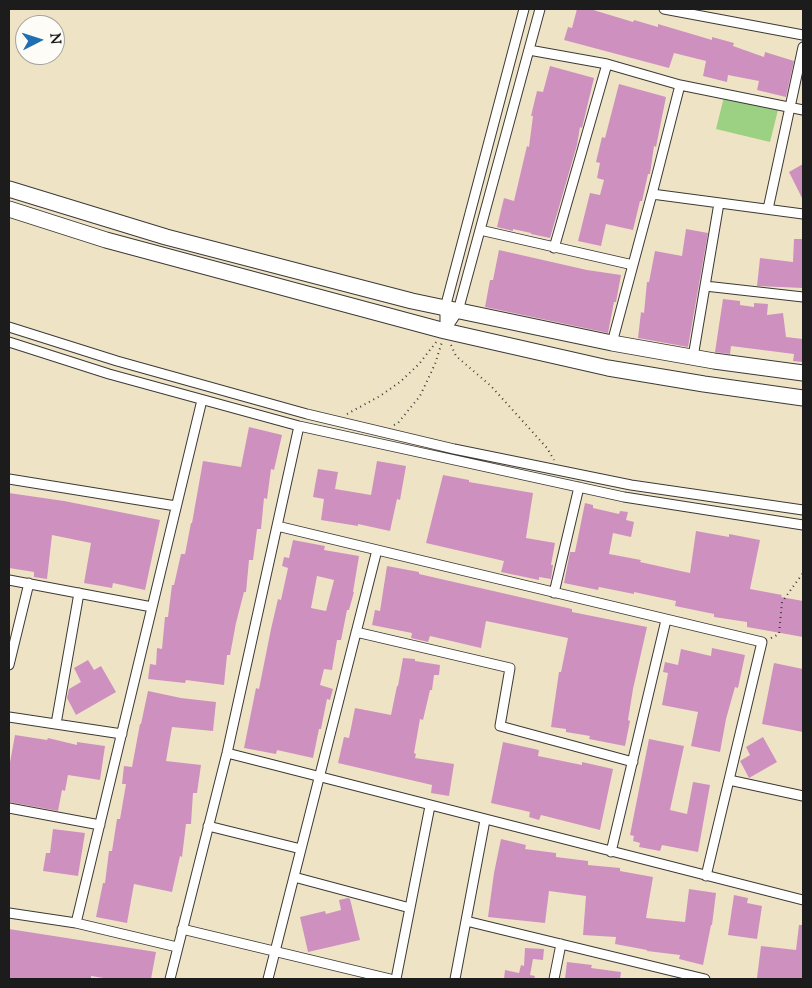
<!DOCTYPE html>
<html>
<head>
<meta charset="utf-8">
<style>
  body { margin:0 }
  #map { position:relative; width:812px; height:988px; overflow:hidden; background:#efe3c6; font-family:"Sorts Mill Goudy",serif }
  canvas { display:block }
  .frame { position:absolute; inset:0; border:10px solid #1c1c1c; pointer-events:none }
  .north { position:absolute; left:15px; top:15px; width:50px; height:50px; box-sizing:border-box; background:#fdfcf7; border:1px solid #a3a29f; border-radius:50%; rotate:85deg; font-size:14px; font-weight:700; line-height:20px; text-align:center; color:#1c1c1c }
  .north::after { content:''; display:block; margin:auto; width:18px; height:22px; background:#1f6fb2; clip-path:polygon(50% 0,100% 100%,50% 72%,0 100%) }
</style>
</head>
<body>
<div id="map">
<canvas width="812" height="988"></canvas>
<div class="frame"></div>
<div class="north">N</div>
</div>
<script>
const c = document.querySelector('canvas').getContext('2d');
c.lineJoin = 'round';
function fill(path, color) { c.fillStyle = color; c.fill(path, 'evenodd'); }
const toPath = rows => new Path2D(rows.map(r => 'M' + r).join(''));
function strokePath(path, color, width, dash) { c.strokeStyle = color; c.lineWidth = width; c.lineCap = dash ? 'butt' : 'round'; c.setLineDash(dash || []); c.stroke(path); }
const green = toPath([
  [724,97,778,110,770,142,716,129]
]);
const building = toPath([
  [577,9,590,9,633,22,634,20,658,27,658,24,712,40,712,37,734,43,733,46,764,57,765,52,794,61,786,97,757,90,759,81,728,75,727,82,703,76,706,61,674,53,669,68,564,40,568,27,572,28],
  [550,66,594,78,582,128,580,127,577,145,550,238,531,234,531,233,513,229,513,231,497,227,504,198,514,201,527,146,529,147,533,116,531,116,537,91,543,92],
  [619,84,666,97,656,147,654,146,650,174,648,174,642,201,640,201,633,230,606,224,601,246,578,241,590,193,600,195,604,180,597,178,600,163,596,162,602,137,605,138],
  [803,164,803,200,789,172],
  [686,229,708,233,688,347,638,338,641,312,644,313,647,282,649,282,655,251,682,256],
  [794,239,803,239,803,288,757,286,760,258,793,262],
  [499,250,587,270,621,275,616,302,614,302,608,333,485,307,490,280,493,280],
  [723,299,740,301,740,305,754,307,754,303,768,304,767,315,783,313,786,337,803,339,803,362,793,361,794,354,731,346,730,354,715,352],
  [249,427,282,435,274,470,271,469,267,499,264,498,261,529,257,529,253,560,249,560,246,592,244,592,236,623,230,655,227,655,224,685,186,680,185,683,148,679,150,664,156,665,157,648,162,649,165,617,168,617,172,585,174,585,181,554,185,554,191,523,192,523,203,461,241,467],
  [377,461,406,466,400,500,397,499,390,531,358,524,358,526,321,520,324,499,313,497,318,469,338,472,335,489,371,495],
  [443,475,469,480,469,482,533,493,526,538,555,543,551,565,553,565,551,579,539,577,539,580,501,572,504,561,426,543],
  [9,493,64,501,160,520,145,590,113,583,112,588,84,583,91,543,52,535,47,579,34,577,34,572,9,568],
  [585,503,593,505,593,508,619,514,620,511,628,512,626,520,634,522,631,537,613,533,609,554,641,560,640,562,676,570,690,573,696,531,729,537,729,534,760,540,750,589,782,595,781,597,803,601,803,637,747,627,747,622,714,617,714,614,675,606,676,601,634,592,634,594,599,587,598,590,564,583,570,552,575,552],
  [293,540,325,546,324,550,359,556,353,592,354,592,349,610,347,610,341,640,337,640,332,670,324,669,320,685,333,689,330,700,327,699,321,729,319,729,313,758,277,750,276,754,244,748,256,688,259,689,271,629,278,599,281,600,288,568,282,566,284,557,289,558],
  [317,576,334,580,326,611,311,608],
  [387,566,419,572,419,574,572,609,572,612,647,627,633,689,628,720,630,721,625,746,589,739,590,736,566,732,566,729,551,727,559,672,561,672,568,638,486,621,481,648,430,636,428,642,411,638,412,633,372,625,375,610,380,611],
  [712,648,745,655,738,688,735,687,726,719,720,752,691,746,698,712,662,705,668,673,663,672,665,662,678,665,681,649,711,656],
  [403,658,415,659,415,661,440,665,439,675,434,675,432,690,430,690,423,720,420,719,414,753,416,754,415,758,454,764,449,796,431,793,432,785,338,763,344,737,349,738,355,708,391,715,397,686,398,686],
  [88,660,94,670,101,666,116,692,76,715,67,698,69,689,81,682,74,668],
  [774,663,803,669,803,732,762,724],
  [148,691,181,698,216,702,213,731,172,727,166,761,201,765,197,793,193,793,191,824,186,824,182,857,180,856,172,892,134,884,127,923,96,917,103,883,105,883,109,851,112,851,117,819,120,819,126,784,122,784,124,766,132,767,140,724,141,724],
  [15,735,47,740,48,738,77,745,77,742,105,746,100,780,68,775,65,791,62,790,58,811,9,802,9,768],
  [763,737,777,762,749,778,740,761,750,755,746,747],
  [649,739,684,746,670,810,687,814,693,782,710,785,698,852,662,845,660,851,639,847,640,843,633,841,634,836,630,835],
  [503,742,539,750,538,756,582,765,582,762,613,769,600,830,541,815,539,820,529,817,530,812,491,803],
  [53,829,85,833,78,876,43,871,46,853,50,853],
  [501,839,526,845,525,849,556,853,556,857,588,861,588,865,620,868,620,871,653,877,646,918,685,922,689,889,716,893,712,925,711,925,703,965,679,959,680,955,647,951,647,950,615,944,616,937,583,935,586,896,549,891,545,923,488,917,494,873],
  [734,895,748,898,747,903,762,906,757,939,728,935],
  [348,898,350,899,360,940,308,952,300,917,325,911,326,914,341,910,339,900],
  [799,925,803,925,803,979,757,978,761,946,796,950],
  [9,929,156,952,151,979,110,979,91,976,91,979,9,979],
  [525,948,544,949,543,960,533,959,530,975,535,976,534,979,504,979,505,970,519,973,521,965,524,966],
  [567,962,592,965,591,968,621,972,620,979,565,979]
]);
const path = toPath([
  [451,345,456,356,491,386,547,448,554,460],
  [347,414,380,396,400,382,419,364,437,341],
  [394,425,398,423,420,396,435,364,442,342],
  [771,638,779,634,782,602,803,573]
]);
const street = toPath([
  [664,9,803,35],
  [529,50,607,64,680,85,803,110],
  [652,194,680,85],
  [768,209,803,47],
  [480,230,633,265],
  [554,248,607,64],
  [705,286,803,297],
  [9,327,117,361,307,414,454,449,631,485,803,510],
  [445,331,458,311,540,9],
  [445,331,445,308,524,9],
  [9,342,109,374,299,426,624,497,803,525],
  [612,343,652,194,803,214],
  [693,357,719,203],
  [9,479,176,506],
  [277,526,762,642,706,876],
  [9,580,152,607],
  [554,593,579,487],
  [356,632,510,668,500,726,633,762],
  [9,665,29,583],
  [9,717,122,734],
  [56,724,79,593],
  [227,753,803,900],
  [729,780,803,796],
  [9,808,100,825],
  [208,826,301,849],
  [611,852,666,620],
  [294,877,410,908],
  [9,913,76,923,177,947],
  [466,921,705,979],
  [76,923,202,400],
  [182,929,390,979],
  [170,979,227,753,299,426],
  [268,979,377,550],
  [396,979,430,806],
  [455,979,485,820],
  [554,979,561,944]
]);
const primary = toPath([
  [9,189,166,237,412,301,612,343,714,361,803,373],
  [9,209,106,240,445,331,608,368,704,384,803,398]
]);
fill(green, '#9cd183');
fill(building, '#ce91bf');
strokePath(street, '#3c3a36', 11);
strokePath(primary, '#3c3a36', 17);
strokePath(path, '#3c3a36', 2, [1, 4]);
strokePath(street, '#fff', 9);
strokePath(primary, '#fff', 15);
</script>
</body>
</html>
